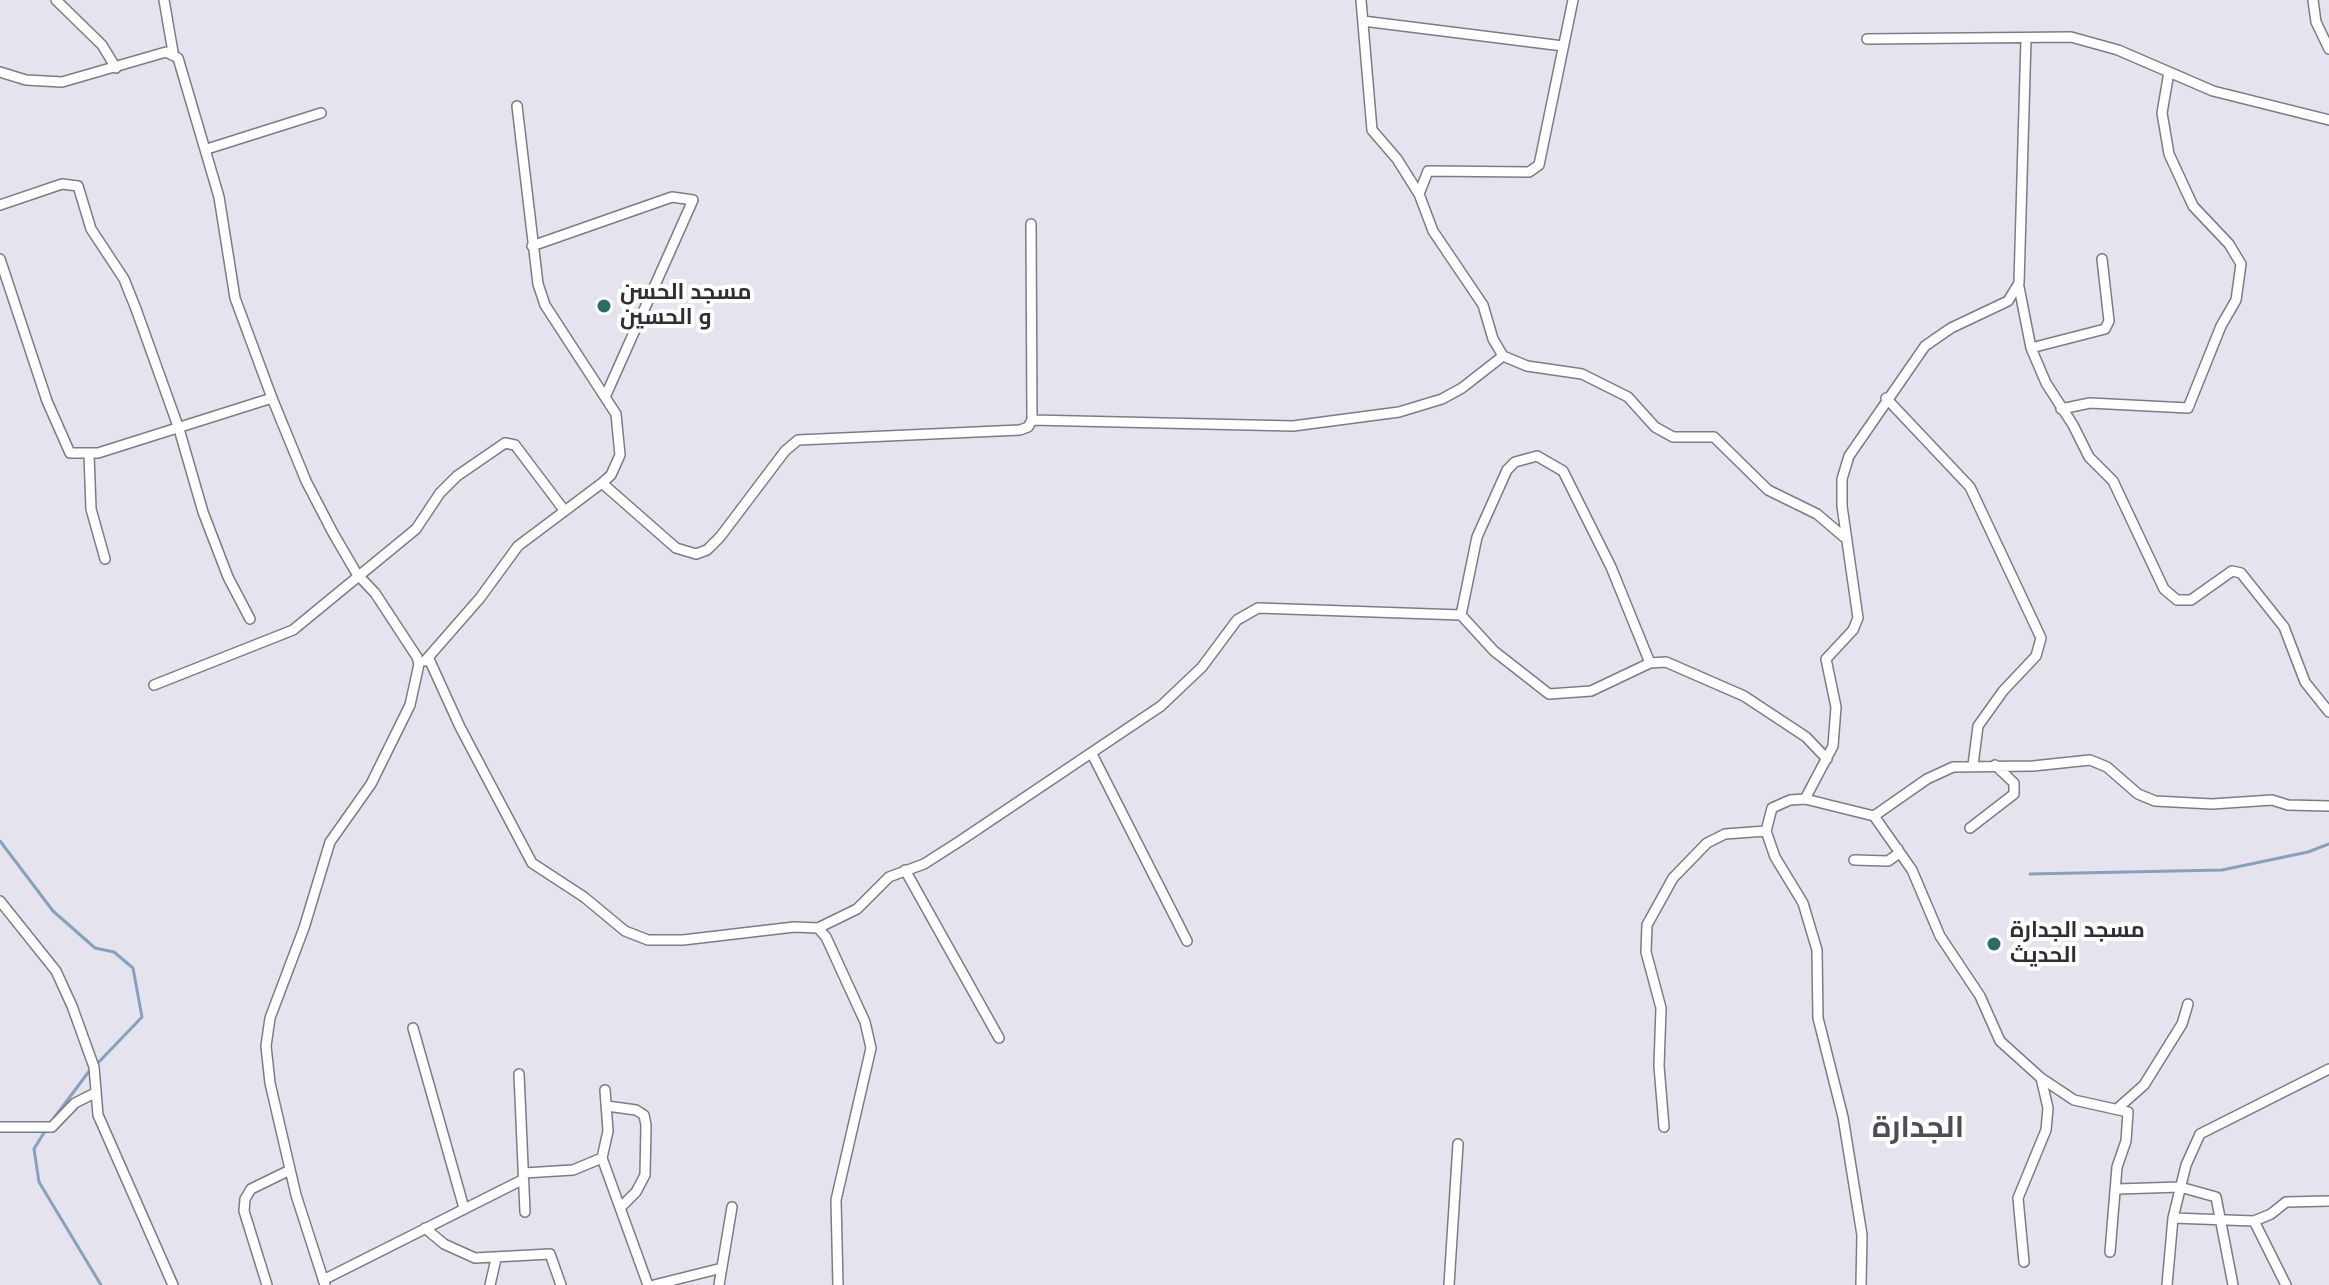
<!DOCTYPE html>
<html>
<head>
<meta charset="utf-8">
<style>
  body { margin:0 }
  canvas { display:block; background:#e5e4ee }
</style>
</head>
<body>
<canvas width="2329" height="1285"></canvas>
<script>
const c = document.querySelector('canvas').getContext('2d');
c.lineJoin = 'round';
const toPath = rows => new Path2D(rows.map(r => 'M' + r).join(''));
function strokePath(path, color, width, dash) { c.strokeStyle = color; c.lineWidth = width; c.lineCap = dash ? 'butt' : 'round'; c.setLineDash(dash || []); c.stroke(path); }
function write(font, color, halo, rows, align = 'center') {
  c.font = font + ' Helvetica,Cairo,sans-serif'; c.lineWidth = 8; c.setLineDash([]); c.textBaseline = 'middle'; c.strokeStyle = halo; c.fillStyle = color; for (const [text, x, y, turn = 0] of rows) {
    c.save(); c.translate(x, y); c.rotate((+turn || 0) * Math.PI / 180); c.textAlign = isNaN(turn) ? turn : align; if (halo) c.strokeText(text, 0, 0); c.fillText(text, 0, 0); c.restore();
  }
}
const stream = toPath([
  [0,841,53,911,95,948,114,952,133,968,142,1017,96,1065],
  [2030,874,2222,870,2308,852,2329,844],
  [54,1118,90,1070],
  [45,1131,34,1149,39,1182,101,1285]
]);
const street = toPath([
  [56,0,102,45,116,68],
  [164,0,173,52],
  [1361,0,1372,130,1397,159,1419,194,1433,231,1483,305,1493,339,1503,356,1527,366,1582,374,1628,397,1655,427,1673,437,1714,437,1768,490,1817,514,1844,537],
  [2313,0,2316,22,2329,49],
  [1363,21,1563,46],
  [1867,39,2071,37,2118,50,2213,91,2329,120],
  [0,72,26,80,62,82,166,52,178,58,219,197,235,298,272,398,306,481,333,533,357,574,375,593,417,657,419,664,410,705,371,784,330,842,304,928,270,1018,266,1046,270,1083,296,1195,325,1285],
  [207,149,321,113],
  [1419,194,1428,171,1529,172,1539,165,1573,0],
  [0,205,62,184,78,186,91,229,124,279,136,309,179,429,203,512,228,577,250,619],
  [532,246,672,197,693,200,606,395],
  [0,259,47,401,70,453,98,453,272,398],
  [2019,287,2031,348,2046,383,2073,425,2089,457,2113,481,2164,589,2177,600,2191,600,2232,571,2241,573,2284,627,2305,682,2329,712],
  [2031,348,2105,329,2109,321,2102,259],
  [1886,398,1970,487,2041,638,2036,656,2003,691,1978,726,1973,765],
  [2061,409,2090,403,2188,408,2221,326,2236,300,2241,264,2229,244,2193,206,2169,154,2162,113,2169,72],
  [1032,420,1293,426,1399,412,1442,399,1462,388,1503,356],
  [89,454,91,509,105,559],
  [602,483,676,548,696,554,707,550,720,537,785,451,798,440,1020,430,1028,427,1032,420,1031,224],
  [1461,615,1477,537,1507,470,1515,462,1537,456,1563,471,1611,567,1650,663],
  [429,659,460,727,532,863,584,897,625,931,648,940,683,940,794,927,818,928,857,909,889,877,924,864,960,841,1161,706,1202,667,1237,620,1258,608,1461,615,1494,651,1549,694,1591,691,1650,663,1666,662,1744,696,1806,737,1827,759],
  [425,661,480,598,518,546,602,483,611,475,620,455,616,414,545,305,538,284,517,106],
  [154,685,293,630,416,529,440,493,457,476,505,443,515,445,564,510],
  [1092,754,1187,941],
  [1805,799,1833,746,1836,707,1826,659,1853,630,1858,618,1842,506,1842,479,1849,456,1925,346,1951,328,2008,301,2019,283,2026,39],
  [1874,816,1927,779,1953,767,2033,766,2090,760,2107,767,2138,794,2155,801,2212,804,2272,800,2288,805,2329,806],
  [1970,828,2014,794,2014,783,1995,765],
  [1854,860,1888,861,1898,854,1898,849],
  [905,870,999,1038],
  [0,901,56,971,72,1006,94,1067,98,1115,173,1285],
  [818,928,826,937,865,1022,871,1048,836,1200,838,1285],
  [413,1028,464,1208],
  [519,1074,525,1212],
  [607,1106,636,1110,644,1115,646,1125,645,1175,636,1192,622,1206],
  [2118,1108,2144,1085,2182,1024,2188,1004],
  [0,1127,52,1127,75,1103,95,1093],
  [1664,1127,1659,1066,1661,1008,1646,952,1647,925,1673,878,1707,843,1725,834,1766,831],
  [602,1158,608,1131,605,1090],
  [524,1173,573,1170,602,1158,648,1285],
  [2118,1189,2180,1187,2216,1197,2233,1285],
  [2173,1218,2254,1221,2271,1214,2286,1202,2329,1201],
  [2254,1221,2286,1285],
  [425,1228,444,1244,475,1258,550,1254,561,1285],
  [2024,1262,2018,1198,2046,1130,2048,1108,2041,1078],
  [323,1280,522,1180],
  [267,1285,244,1211,245,1199,251,1189,290,1170],
  [490,1285,496,1259],
  [654,1285,722,1268],
  [719,1285,732,1207],
  [1449,1285,1458,1144],
  [1861,1285,1862,1235,1843,1117,1818,1018,1817,950,1803,903,1775,857,1766,831,1772,808,1790,800,1805,799,1874,816,1912,870,1940,936,1980,996,2000,1041,2041,1078,2074,1100,2128,1112,2126,1141,2117,1167,2110,1252],
  [2167,1285,2173,1218,2186,1165,2200,1134,2329,1069]
]);
const markers = [
  [604,306,8,"#286e61"],
  [1994,944,8,"#286e61"]
];
const poiNames = [
  ["مسجد الحسن",620,293],
  ["و الحسين",620,318],
  ["مسجد الجدارة",2010,931],
  ["الحديث",2010,956]
];
const districtNames = [
  ["الجدارة",1918,1129]
];
strokePath(stream, '#85a1bb', 3);
strokePath(street, '#7d7c85', 12);
strokePath(street, '#fff', 9);
for (const [x, y, r, color] of markers) { const dot = new Path2D(); dot.arc(x, y, r, 0, 2 * Math.PI); c.fillStyle = color; c.fill(dot); strokePath(dot, '#fff', 3); }
write('bold 22px', '#2f2e32', '#fff', poiNames, 'left');
write('bold 30px', '#4f4e56', '#fff', districtNames);
</script>
</body>
</html>
